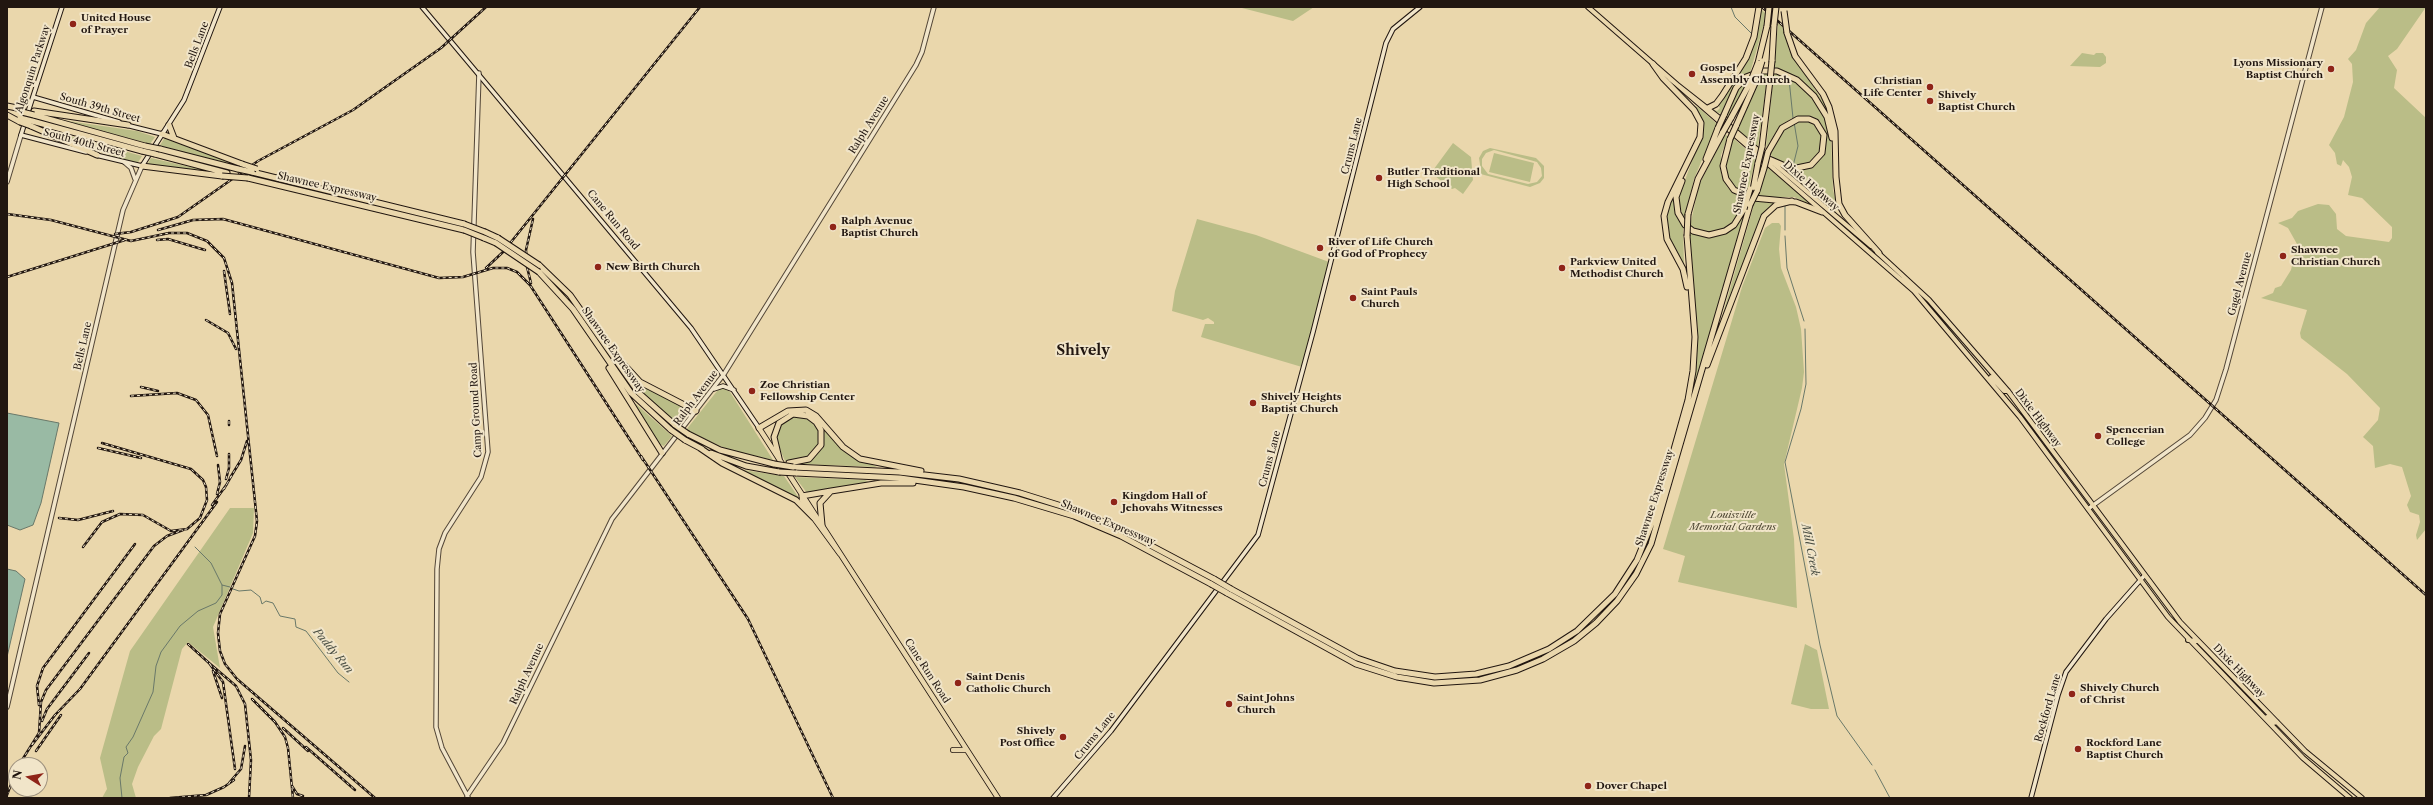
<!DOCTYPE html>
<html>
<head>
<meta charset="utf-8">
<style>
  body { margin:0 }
  #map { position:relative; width:2433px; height:805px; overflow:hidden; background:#ead7ac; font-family:"Libre Caslon Text",serif }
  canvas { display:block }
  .frame { position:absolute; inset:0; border:8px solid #211610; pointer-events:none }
  .north { position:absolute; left:8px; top:757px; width:40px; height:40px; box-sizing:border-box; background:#f1e5c9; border:1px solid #9e927f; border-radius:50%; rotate:281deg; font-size:11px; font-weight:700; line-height:16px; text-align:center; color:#211610 }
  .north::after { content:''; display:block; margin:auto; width:14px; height:18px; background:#8f2418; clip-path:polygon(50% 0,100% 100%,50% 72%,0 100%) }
</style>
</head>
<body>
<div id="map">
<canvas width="2433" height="805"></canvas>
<div class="frame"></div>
<div class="north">N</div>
</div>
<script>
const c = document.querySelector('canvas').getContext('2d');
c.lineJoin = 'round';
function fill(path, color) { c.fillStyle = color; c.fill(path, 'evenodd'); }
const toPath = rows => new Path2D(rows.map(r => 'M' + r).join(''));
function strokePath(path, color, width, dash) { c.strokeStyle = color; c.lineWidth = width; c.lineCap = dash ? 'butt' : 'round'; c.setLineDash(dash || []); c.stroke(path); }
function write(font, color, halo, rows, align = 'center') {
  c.font = font + ' "Libre Caslon Text",serif'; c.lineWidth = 4; c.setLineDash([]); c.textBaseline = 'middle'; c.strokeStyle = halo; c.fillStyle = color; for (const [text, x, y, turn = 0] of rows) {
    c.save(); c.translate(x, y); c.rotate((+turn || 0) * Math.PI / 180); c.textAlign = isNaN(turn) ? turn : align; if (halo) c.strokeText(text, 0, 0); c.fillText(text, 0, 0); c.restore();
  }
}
const green = toPath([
  [1238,7,1314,7,1293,21],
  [2380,7,2426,7,2397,49,2388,56,2397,70,2394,88,2426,118,2426,529,2417,540,2416,535,2420,522,2419,515,2410,512,2407,505,2411,496,2402,467,2390,464,2375,468,2373,446,2363,437,2378,420,2380,408,2347,374,2301,338,2300,333,2307,310,2261,298,2273,293,2275,288,2281,286,2291,270,2297,244,2288,228,2278,223,2292,218,2298,211,2318,204,2329,205,2336,214,2337,229,2346,236,2389,242,2392,238,2392,227,2362,198,2348,195,2352,177,2349,167,2343,160,2341,166,2337,164,2335,153,2329,145,2344,117,2353,82,2352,64,2348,59,2356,50,2366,23],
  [1760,8,1765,13,1764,24,1750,73,1746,75,1722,114,1716,112,1713,109,1717,111,1720,108,1718,105,1747,61],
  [1778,23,1783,27,1789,50,1826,106,1824,107,1816,96,1791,75,1774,68],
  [2082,53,2094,55,2096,53,2103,53,2106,57,2106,63,2100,67,2070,66],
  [1762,72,1768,72,1758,146,1737,130],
  [1774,72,1793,80,1810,94,1826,119,1831,139,1833,190,1838,209,1835,211,1838,215,1788,170,1804,170,1812,167,1822,157,1826,141,1821,124,1810,117,1792,118,1779,127,1766,148],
  [1749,78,1746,84,1727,118,1725,117,1738,88],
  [1691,104,1699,108,1717,124,1694,179,1684,220,1678,199,1702,134,1701,121],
  [61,120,137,131,155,137,150,144],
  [1802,120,1813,123,1822,135,1820,151,1809,164,1793,167,1776,160,1770,154,1782,130],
  [38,127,142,156,137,164,86,147],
  [1725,134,1728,137,1721,155,1721,174,1728,188,1745,200,1743,207,1731,225,1722,230,1713,233,1695,230,1690,226,1699,185],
  [165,137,232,163,232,164,159,147],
  [1733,138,1756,158,1747,194,1734,186,1726,173,1728,152],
  [1453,143,1471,157,1473,180,1463,194,1455,188,1452,189,1431,173],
  [1490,148,1536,158,1544,166,1544,178,1540,183,1530,187,1473,172,1474,170,1481,171,1479,158,1483,151],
  [1494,150,1537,162,1541,168,1542,176,1537,182,1528,184,1488,174,1482,166,1482,159,1486,153],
  [1494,153,1534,163,1530,182,1489,172],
  [151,158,216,173,147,165],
  [1767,167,1810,203,1810,204,1794,197,1757,197],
  [1674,194,1676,212,1683,225,1684,266,1668,237,1666,218],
  [1755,201,1775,203,1763,214,1718,331],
  [1741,218,1743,218,1694,387,1698,331,1690,259,1690,231,1701,236,1717,236,1728,232],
  [1197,219,1256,235,1329,262,1302,367,1201,337,1205,324,1214,324,1214,322,1208,318,1203,320,1172,311,1175,291],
  [1772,223,1779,223,1781,226,1779,249,1781,268,1796,307,1801,329,1804,372,1802,388,1784,464,1794,539,1797,608,1678,582,1685,556,1663,549,1742,287,1765,228],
  [632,380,688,410,690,415,680,426,653,403],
  [722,387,730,392,773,460,729,450,686,430,717,391],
  [636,404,672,436,664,446,659,444,635,406],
  [803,416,813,422,818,429,820,443,811,456,785,461,776,440,780,425,790,417],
  [822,428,847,453,877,467,799,464,811,459,819,452,822,447],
  [743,470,784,476,801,501,743,472],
  [795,477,865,480,869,482,807,493],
  [230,508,254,508,253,533,213,627,220,668,188,642,182,649,161,729,154,736,138,767,132,784,136,798,102,798,107,789,100,758,130,651],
  [1805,644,1817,650,1829,709,1811,709,1791,704]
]);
const water = toPath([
  [7,413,59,423,41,503,33,525,20,530,7,525,7,413],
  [7,569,16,571,25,579,7,657,7,569]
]);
const stream = toPath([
  [1731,7,1735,17,1751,33],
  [1789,79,1793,118],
  [1793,166,1798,146,1794,122],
  [1785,206,1785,230],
  [1785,236,1787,268,1804,321],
  [1805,329,1806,384,1801,409,1785,462,1820,645,1837,716,1872,765],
  [195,547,211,563,222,585],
  [233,589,239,591,251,590,260,597,262,604,266,601,273,603,280,616,295,619,296,627,306,631,338,673,349,682],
  [1875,770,1890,798],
  [122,798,120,778,124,757,128,753,126,747,133,737,153,692,156,666,161,652,180,626,198,611,216,603,222,595,222,585,230,587]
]);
const tertiary = toPath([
  [124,162,131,168,135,179],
  [7,182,21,135],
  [2088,509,2190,435,2205,418,2216,400,2226,369,2322,7],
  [7,707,123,210,142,166],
  [467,796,503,743,612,519,724,374,916,65,922,52,934,7],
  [468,797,442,748,436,727,437,569,439,549,445,533,481,477,488,452,473,252,479,73]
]);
const secondary = toPath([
  [422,7,691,328,759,428],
  [33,97,119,122],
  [27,115,62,7],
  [25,122,21,135,86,152],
  [126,125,162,134],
  [96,155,142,166,184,100,220,7],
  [714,389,723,386,734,390],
  [1053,798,1111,731,1258,535,1313,332,1386,43,1393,29,1420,7],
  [2031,798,2058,695,2066,672,2106,619,2144,576]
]);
const primary = toPath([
  [1588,7,1914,291,2020,417,2168,617,2303,758,2350,798],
  [1670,79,1726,123,1871,246],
  [1877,252,1929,300,2008,391,2180,622,2305,751,2362,798],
  [1991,377,2004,391,2008,391],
  [2188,640,2198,641],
  [2267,717,2273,723,2277,722]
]);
const trunk = toPath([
  [759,428,998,798],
  [802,496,802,500,813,517,840,554],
  [953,750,966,750]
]);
const motorway = toPath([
  [1787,33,1795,56,1823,94,1829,107,1835,131,1836,177,1839,204,1845,215,1879,253],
  [1772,61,1774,25],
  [1758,63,1767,26],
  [1653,64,1663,78,1694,110,1701,123,1700,137,1668,202,1664,216,1667,239,1683,269,1687,287],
  [7,106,22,109],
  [1708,108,1716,104,1722,96,1746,58,1754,37,1759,7],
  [34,111,128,125],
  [7,115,20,122],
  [34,115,145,146],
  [1724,115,1736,88,1746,77,1762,71,1777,71,1797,80,1814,96,1827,117,1832,138],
  [1731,118,1750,83],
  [32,121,142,151],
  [169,125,174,138],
  [31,126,97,155],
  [1736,126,1756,81],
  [162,134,242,164],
  [1730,139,1723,166,1726,179,1734,190,1753,198,1796,202,1822,212],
  [1762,147,1770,80],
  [160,149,238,169],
  [1768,152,1782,128,1798,119,1809,119,1816,122,1824,135,1822,153,1811,165,1792,169,1769,159],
  [155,154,227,173],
  [1706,159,1718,128],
  [142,166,222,176],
  [252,172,464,224],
  [248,178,464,230],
  [1682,181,1676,197,1678,213,1685,225,1693,231,1709,235,1725,231,1734,225,1744,209],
  [1753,190,1758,163],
  [1757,191,1764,168],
  [1688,214,1698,179,1723,132],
  [485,232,498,238],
  [484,238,496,243],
  [539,265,570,295,639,393,675,425],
  [539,272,573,309,631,393,671,430],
  [616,356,640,382,696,411],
  [1707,365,1764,216,1776,205,1792,201],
  [609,368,662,453],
  [759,428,788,411,806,410,816,416,843,447,860,459,921,471],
  [688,434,720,450,774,464],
  [685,440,702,449],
  [700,448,722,463,796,500,813,517],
  [711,453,746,466,779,472],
  [779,458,774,437,779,423,793,414,808,416,816,422,821,430,821,445,809,459,789,463],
  [793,467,899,472,959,479,1020,493,1071,509,1114,526,1214,579],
  [796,473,900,478,964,487,1014,498,1074,516,1121,536,1211,584],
  [802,496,831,491],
  [822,525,820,503,831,491,881,483,913,483],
  [1231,589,1357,658,1395,671,1435,677,1476,674,1509,666,1549,649,1577,631,1615,594,1637,560,1656,513,1688,400,1693,371,1695,337,1687,236],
  [1227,593,1356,664,1397,677,1434,683,1480,680,1517,670,1543,659,1574,641,1596,623,1617,601,1636,574,1651,544,1750,205]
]);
const rail = toPath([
  [1762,7,2426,595],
  [7,214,51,220,131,241,169,233,187,233,207,241,224,258,232,283,257,521,255,536,220,614,218,633,220,651,225,664,237,679,375,798],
  [158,230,193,220,223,219,439,278,463,277,493,268,507,268,517,272,530,285,643,460],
  [115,234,131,232,178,217,258,161,353,110,441,48,486,7],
  [157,240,168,239,205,250],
  [486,268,503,252,700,7],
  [224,271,230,314],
  [7,277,125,240],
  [531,283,527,267,526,250,533,219],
  [206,320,228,333,236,349],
  [141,387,158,391],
  [131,396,177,393,196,400,208,415,217,456],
  [229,421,229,425],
  [98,448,141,458],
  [641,456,748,619,833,798],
  [230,478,241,460,247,441],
  [226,479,229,468,229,454],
  [224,489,232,475],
  [217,494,220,482,218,465],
  [212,505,227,484],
  [59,518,78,520,113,511],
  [83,547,102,522,120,514,143,515,171,531,187,529,200,518,207,500,206,487,203,480,191,469,102,443],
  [188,644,209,663,223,682,235,769],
  [209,663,236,686,245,704,251,760,249,798],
  [213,671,222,698],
  [252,699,275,722,285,737,288,748,293,798],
  [39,705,37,686,43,668,135,544],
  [42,721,47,709,89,653],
  [283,728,308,751],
  [32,745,55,715,80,689,217,502],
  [306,747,355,790],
  [36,751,61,715],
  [19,765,39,733,41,702,46,690,154,546,167,536,183,530],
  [229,783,241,769,245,746],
  [292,786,297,794,303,796],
  [7,795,16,771],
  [170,798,206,795,224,787,234,780]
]);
const motorwayBridge = toPath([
  [1784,11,1787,33],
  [1774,25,1776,7],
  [1767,26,1769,7],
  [1770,80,1772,61],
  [1756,81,1762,61],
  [1750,83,1758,63],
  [22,112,34,115],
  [20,118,32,121],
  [20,122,31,126],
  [1718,128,1724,115],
  [1723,132,1731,118],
  [1730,139,1736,126],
  [145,146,160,149],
  [142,151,155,154],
  [1758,163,1762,147],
  [242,164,257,169],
  [1764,168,1768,152],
  [238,169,252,172],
  [222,176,248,178],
  [1750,205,1757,191],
  [1744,209,1750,189],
  [464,224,485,232],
  [464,230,484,238],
  [1687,236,1688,214],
  [498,238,539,265],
  [496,243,539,272],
  [675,425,688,434],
  [671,430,685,440],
  [774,464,793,467],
  [779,472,796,473],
  [1214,579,1231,589],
  [1211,584,1227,593]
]);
const markers = [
  [73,24,4,"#8f2418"],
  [2331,69,4,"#8f2418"],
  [1692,74,4,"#8f2418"],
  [1930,87,4,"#8f2418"],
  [1930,101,4,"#8f2418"],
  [1379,178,4,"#8f2418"],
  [833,227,4,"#8f2418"],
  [1320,248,4,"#8f2418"],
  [2283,256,4,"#8f2418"],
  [598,267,4,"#8f2418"],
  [1562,268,4,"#8f2418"],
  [1353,298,4,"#8f2418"],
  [752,391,4,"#8f2418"],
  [1253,403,4,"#8f2418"],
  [2098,436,4,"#8f2418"],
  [1114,502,4,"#8f2418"],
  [958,683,4,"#8f2418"],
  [2072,694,4,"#8f2418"],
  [1229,704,4,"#8f2418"],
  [1063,737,4,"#8f2418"],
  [2078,749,4,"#8f2418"],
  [1588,786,4,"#8f2418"]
];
const poiNames = [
  ["United House",81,18],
  ["of Prayer",81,30],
  ["Lyons Missionary",2323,63,"right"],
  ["Baptist Church",2323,75,"right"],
  ["Gospel",1700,68],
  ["Assembly Church",1700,80],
  ["Christian",1922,81,"right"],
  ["Life Center",1922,93,"right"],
  ["Shively",1938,95],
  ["Baptist Church",1938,107],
  ["Butler Traditional",1387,172],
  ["High School",1387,184],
  ["Ralph Avenue",841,221],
  ["Baptist Church",841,233],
  ["River of Life Church",1328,242],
  ["of God of Prophecy",1328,254],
  ["Shawnee",2291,250],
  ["Christian Church",2291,262],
  ["Parkview United",1570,262],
  ["Methodist Church",1570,274],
  ["New Birth Church",606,267],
  ["Saint Pauls",1361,292],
  ["Church",1361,304],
  ["Zoe Christian",760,385],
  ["Fellowship Center",760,397],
  ["Shively Heights",1261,397],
  ["Baptist Church",1261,409],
  ["Spencerian",2106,430],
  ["College",2106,442],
  ["Kingdom Hall of",1122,496],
  ["Jehovahs Witnesses",1122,508],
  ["Saint Denis",966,677],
  ["Catholic Church",966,689],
  ["Shively Church",2080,688],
  ["of Christ",2080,700],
  ["Saint Johns",1237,698],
  ["Church",1237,710],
  ["Shively",1055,731,"right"],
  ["Post Office",1055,743,"right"],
  ["Rockford Lane",2086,743],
  ["Baptist Church",2086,755],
  ["Dover Chapel",1596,786]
];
const streetNames = [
  ["Bells Lane",197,45,-69],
  ["Algonquin Parkway",33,69,-72],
  ["South 39th Street",100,108,16],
  ["Ralph Avenue",869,125,-58],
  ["South 40th Street",84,143,15],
  ["Crums Lane",1352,146,-76],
  ["Shawnee Expressway",1747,164,-79],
  ["Dixie Highway",1811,186,41],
  ["Shawnee Expressway",327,187,13],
  ["Cane Run Road",613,220,50],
  ["Gagel Avenue",2240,284,-75],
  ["Bells Lane",83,346,-77],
  ["Shawnee Expressway",613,350,55],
  ["Ralph Avenue",696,398,-53],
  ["Camp Ground Road",476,410,-93],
  ["Dixie Highway",2038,418,53],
  ["Crums Lane",1270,459,-75],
  ["Shawnee Expressway",1655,498,-72],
  ["Shawnee Expressway",1108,523,23],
  ["Cane Run Road",927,671,57],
  ["Dixie Highway",2239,671,46],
  ["Ralph Avenue",527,674,-65],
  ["Rockford Lane",2048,708,-74],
  ["Crums Lane",1095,736,-51]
];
const parkNames = [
  ["Louisville",1733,515],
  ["Memorial Gardens",1733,527]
];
const waterNames = [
  ["Mill Creek",1810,550,79],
  ["Paddy Run",333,651,50]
];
const districtNames = [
  ["Shively",1083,351]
];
fill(green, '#babd87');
fill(water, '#99baa4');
strokePath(water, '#697869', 1);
strokePath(stream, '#697869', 1);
strokePath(tertiary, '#534637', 5.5);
strokePath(secondary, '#211610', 5.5);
strokePath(primary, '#211610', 6);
strokePath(trunk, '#211610', 6);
strokePath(motorway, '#211610', 7);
strokePath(tertiary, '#f1e5c9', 3.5);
strokePath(secondary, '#f1e5c9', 3.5);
strokePath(primary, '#ead7ac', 4);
strokePath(trunk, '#ead7ac', 4.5);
strokePath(motorway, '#ead7ac', 5);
strokePath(rail, '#211610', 2.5);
strokePath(rail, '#f1e5c9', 1, [3]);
strokePath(motorwayBridge, '#211610', 7, []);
strokePath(motorwayBridge, '#ead7ac', 5);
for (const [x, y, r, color] of markers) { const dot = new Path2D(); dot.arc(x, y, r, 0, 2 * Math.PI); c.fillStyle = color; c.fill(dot); strokePath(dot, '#f1e5c9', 1.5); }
write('bold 10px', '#211610', '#f1e5c9', poiNames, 'left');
write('10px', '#211610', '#f1e5c9', streetNames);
write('italic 10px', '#4f4834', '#f1e5c9', parkNames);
write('italic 11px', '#4b4f44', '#f1e5c9', waterNames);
write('bold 14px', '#211610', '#f1e5c9', districtNames);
</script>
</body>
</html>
